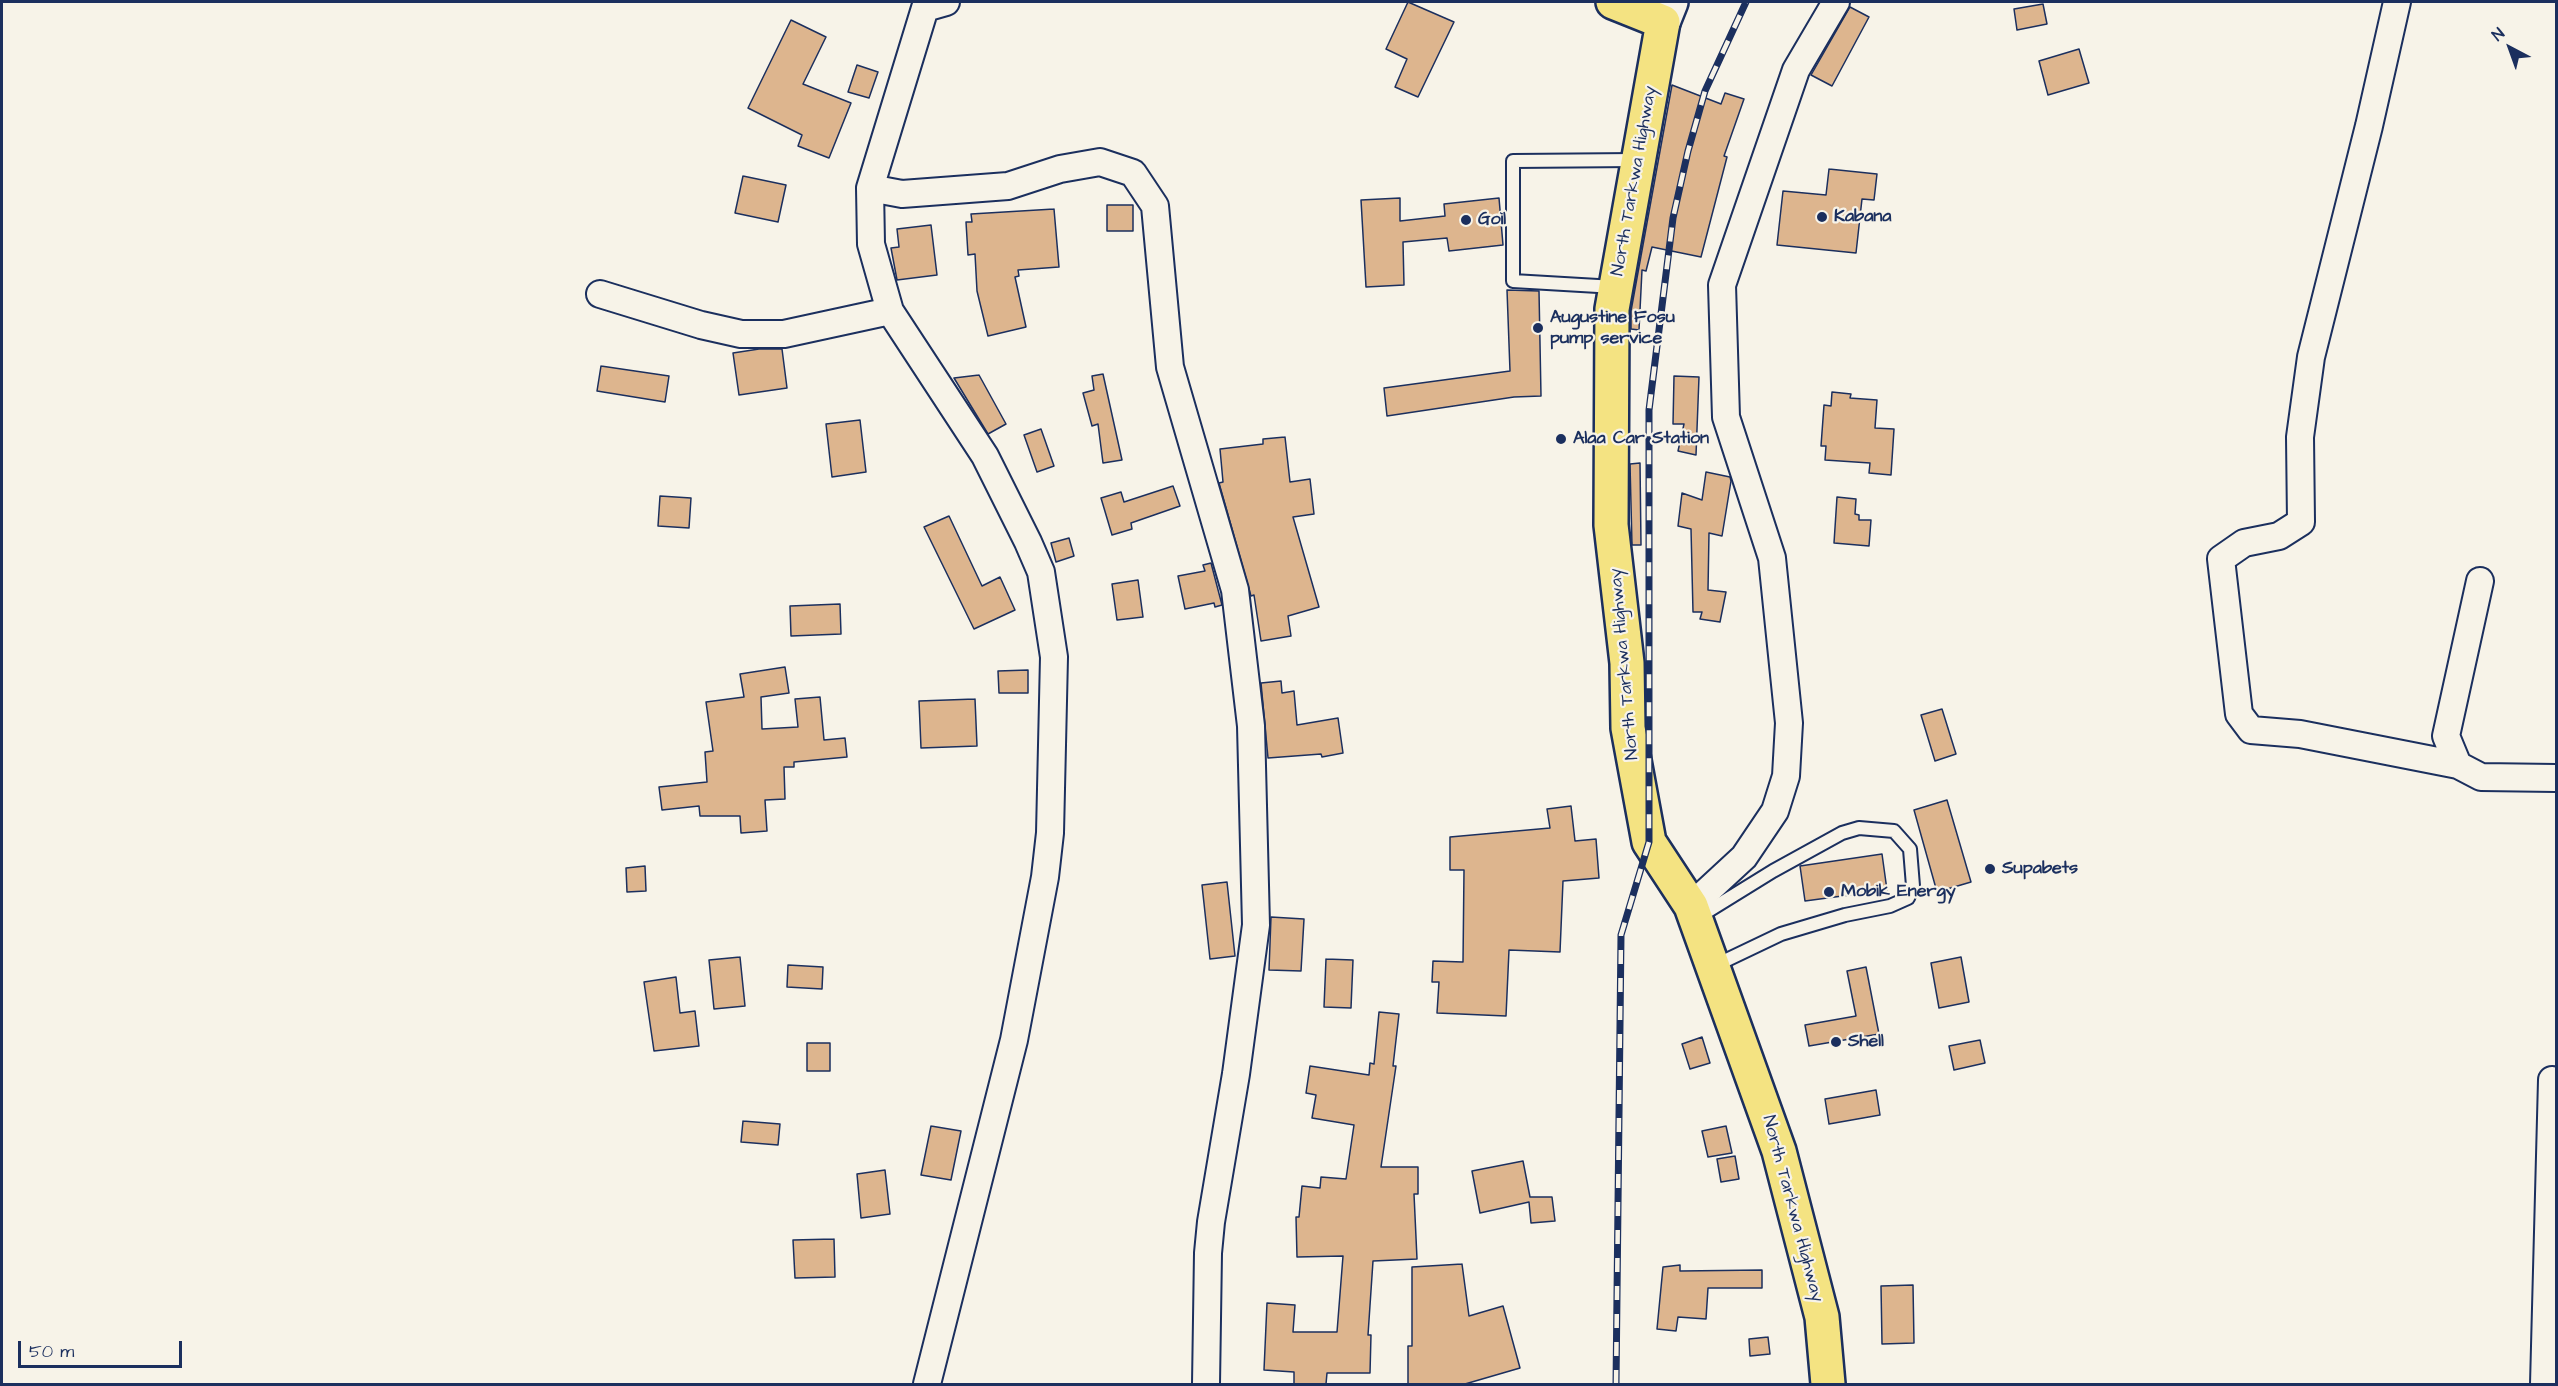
<!DOCTYPE html>
<html>
<head>
<meta charset="utf-8">
<style>
  body { margin:0 }
  #map { position:relative; width:2558px; height:1386px; overflow:hidden; background:#f7f3e8; font-family:"Architects Daughter",sans-serif }
  canvas { display:block }
  .frame { position:absolute; inset:0; border:3px solid #1b2f5e; pointer-events:none }
  .north { position:absolute; left:2480px; top:18px; width:60px; height:60px; -webkit-text-stroke:4px #f7f3e8; paint-order:stroke; rotate:319deg; font-size:16px; font-weight:700; line-height:24px; text-align:center; color:#1b2f5e }
  .north::after { content:''; display:block; margin:auto; width:21px; height:27px; background:#1b2f5e; clip-path:polygon(50% 0,100% 100%,50% 72%,0 100%) }
  .scale { position:absolute; left:18px; top:1341px; width:164px; height:27px; box-sizing:border-box; border:3px solid #1b2f5e; border-top:0; padding-left:8px; font-size:18px; line-height:21px; white-space:nowrap; color:#1b2f5e; -webkit-text-stroke:4px #f7f3e8; paint-order:stroke }
</style>
</head>
<body>
<div id="map">
<canvas width="2558" height="1386"></canvas>
<div class="frame"></div>
<div class="north">N</div>
<div class="scale">50 m</div>
</div>
<script>
const c = document.querySelector('canvas').getContext('2d');
c.lineJoin = 'round';
function fill(path, color) { c.fillStyle = color; c.fill(path, 'evenodd'); }
const toPath = rows => new Path2D(rows.map(r => 'M' + r).join(''));
function strokePath(path, color, width, dash) { c.strokeStyle = color; c.lineWidth = width; c.lineCap = dash ? 'butt' : 'round'; c.setLineDash(dash || []); c.stroke(path); }
function write(font, color, halo, rows, align = 'center') {
  c.font = font + ' "Architects Daughter",sans-serif'; c.lineWidth = 4.5; c.setLineDash([]); c.textBaseline = 'middle'; c.strokeStyle = halo; c.fillStyle = color; for (const [text, x, y, turn = 0] of rows) {
    c.save(); c.translate(x, y); c.rotate((+turn || 0) * Math.PI / 180); c.textAlign = isNaN(turn) ? turn : align; if (halo) c.strokeText(text, 0, 0); c.fillText(text, 0, 0); c.restore();
  }
}
const building = toPath([
  [1408,2,1454,22,1418,97,1395,87,1407,59,1386,49,1408,2],
  [2043,4,2047,24,2017,30,2014,9,2043,4],
  [1850,7,1869,17,1832,86,1811,75,1850,7],
  [791,20,826,37,803,84,851,103,829,158,798,146,802,135,748,108,791,20],
  [2079,49,2089,83,2048,95,2039,61,2079,49],
  [857,65,878,72,869,98,848,92,857,65],
  [1672,85,1721,104,1725,93,1744,99,1724,156,1727,157,1701,257,1652,247,1646,271,1642,270,1639,330,1631,329,1631,311,1672,85],
  [1829,169,1877,174,1874,200,1862,199,1856,253,1777,245,1783,191,1826,195,1829,169],
  [743,176,786,185,778,222,735,213,743,176],
  [1400,198,1400,221,1445,216,1444,204,1499,198,1503,245,1449,251,1447,238,1403,242,1404,285,1366,287,1361,200,1400,198],
  [1107,205,1133,205,1133,231,1107,231,1107,205],
  [1054,209,1059,267,1018,270,1019,276,1015,277,1026,327,988,336,977,291,975,254,968,255,966,222,972,222,971,214,1054,209],
  [931,225,937,275,897,280,891,248,899,247,897,229,931,225],
  [1507,290,1539,291,1541,396,1514,397,1387,416,1384,388,1510,371,1507,290],
  [759,349,782,349,787,388,739,395,733,353,759,349],
  [601,366,669,376,665,402,597,391,601,366],
  [1103,374,1122,460,1103,463,1098,424,1092,426,1083,393,1094,390,1092,376,1103,374],
  [979,375,1006,424,988,434,954,378,979,375],
  [1674,376,1699,377,1696,455,1678,451,1684,424,1673,424,1674,376],
  [1832,392,1851,394,1850,398,1877,400,1875,428,1894,429,1891,475,1869,473,1870,463,1825,460,1826,446,1821,446,1824,405,1831,406,1832,392],
  [860,420,866,472,832,477,826,424,860,420],
  [1041,429,1054,466,1037,472,1024,435,1041,429],
  [1285,437,1290,482,1310,479,1314,514,1293,517,1319,607,1288,616,1291,636,1261,641,1254,595,1251,596,1219,483,1223,482,1220,449,1263,444,1263,439,1285,437],
  [1640,463,1641,545,1632,545,1630,464,1640,463],
  [1706,472,1730,477,1731,481,1722,536,1709,533,1708,590,1726,592,1720,622,1700,619,1702,612,1693,612,1691,529,1678,526,1682,493,1702,500,1706,472],
  [1173,486,1180,506,1131,523,1132,529,1112,535,1101,498,1121,492,1124,502,1173,486],
  [660,496,691,498,689,528,658,526,660,496],
  [1837,497,1856,499,1855,514,1859,515,1859,520,1871,520,1869,546,1834,543,1837,497],
  [949,516,982,586,1000,577,1015,610,974,629,924,527,949,516],
  [1069,538,1074,556,1056,562,1051,543,1069,538],
  [1211,563,1222,605,1215,607,1214,603,1185,609,1178,576,1205,571,1203,565,1211,563],
  [1138,580,1143,617,1117,620,1112,584,1138,580],
  [840,604,841,634,791,636,790,606,840,604],
  [785,667,789,693,761,697,762,729,798,727,795,699,820,697,824,740,845,738,847,757,794,762,794,767,784,767,785,799,765,800,767,831,741,833,740,816,700,816,699,806,662,810,659,787,707,782,705,752,713,751,706,702,744,697,740,674,785,667],
  [1028,670,1028,693,999,693,998,671,1028,670],
  [1281,681,1282,693,1294,691,1297,725,1338,718,1343,753,1322,757,1321,754,1268,758,1261,683,1281,681],
  [975,699,977,746,921,748,919,701,975,699],
  [1942,709,1956,754,1935,761,1921,715,1942,709],
  [1947,800,1971,882,1937,892,1914,810,1947,800],
  [1571,806,1575,841,1596,839,1599,878,1563,881,1560,952,1509,950,1506,1016,1437,1013,1439,982,1432,982,1433,961,1463,962,1464,870,1450,870,1450,837,1550,828,1547,809,1571,806],
  [1882,854,1887,890,1805,901,1800,866,1882,854],
  [645,866,646,891,627,892,626,868,645,866],
  [1227,882,1235,956,1210,959,1202,885,1227,882],
  [1271,917,1304,919,1301,971,1269,970,1271,917],
  [740,957,745,1006,714,1009,709,960,740,957],
  [1961,957,1969,1002,1939,1008,1931,963,1961,957],
  [1326,959,1353,960,1351,1008,1324,1007,1326,959],
  [788,965,823,967,822,989,787,987,788,965],
  [1866,967,1879,1034,1809,1046,1805,1025,1856,1016,1847,971,1866,967],
  [676,977,680,1013,695,1011,699,1046,654,1051,644,982,676,977],
  [1379,1012,1399,1014,1393,1066,1396,1066,1381,1167,1418,1167,1418,1194,1414,1194,1417,1259,1373,1261,1368,1335,1371,1335,1370,1373,1327,1373,1326,1384,1294,1384,1294,1372,1264,1370,1267,1303,1295,1305,1293,1332,1337,1332,1343,1256,1297,1257,1296,1217,1299,1217,1302,1186,1320,1188,1321,1177,1346,1179,1354,1125,1312,1118,1316,1095,1306,1093,1310,1066,1369,1075,1370,1063,1374,1064,1379,1012],
  [1702,1037,1710,1063,1690,1069,1682,1044,1702,1037],
  [1980,1040,1985,1063,1954,1070,1949,1046,1980,1040],
  [807,1043,830,1043,830,1071,807,1071,807,1043],
  [1876,1090,1880,1115,1829,1124,1825,1099,1876,1090],
  [743,1121,780,1124,778,1145,741,1142,743,1121],
  [931,1126,961,1131,951,1180,921,1175,931,1126],
  [1726,1126,1732,1153,1708,1157,1702,1131,1726,1126],
  [1735,1156,1739,1179,1721,1182,1717,1159,1735,1156],
  [1523,1161,1530,1197,1552,1197,1555,1221,1531,1223,1529,1202,1480,1213,1472,1171,1523,1161],
  [885,1170,890,1214,861,1218,857,1174,885,1170],
  [834,1239,835,1277,795,1278,793,1240,834,1239],
  [1462,1264,1469,1316,1503,1306,1520,1368,1465,1384,1408,1384,1408,1346,1412,1346,1412,1267,1462,1264],
  [1680,1265,1680,1271,1762,1270,1762,1288,1708,1288,1706,1319,1678,1317,1676,1331,1657,1329,1663,1267,1680,1265],
  [1913,1285,1914,1343,1882,1344,1881,1286,1913,1285],
  [1768,1337,1770,1354,1750,1356,1749,1339,1768,1337]
]);
const lane = toPath([
  [1615,287,1513,281,1513,161,1636,160],
  [1697,918,1773,871,1842,833,1859,828,1894,831,1910,849,1913,886,1908,898,1890,906,1845,915,1781,934,1714,966]
]);
const street = toPath([
  [946,2,925,8,870,188,902,194,1008,186,1060,169,1100,162,1133,173,1155,206,1170,367,1235,590,1251,726,1256,925,1236,1074,1211,1222,1208,1253,1206,1384],
  [2397,2,2369,126,2311,357,2300,437,2301,522,2279,536,2244,543,2221,559,2239,714,2251,730,2300,734,2458,765],
  [870,188,871,244,890,311,985,456,1028,542,1041,572,1054,657,1050,833,1045,877,1014,1040,927,1384],
  [600,294,701,325,741,334,784,334,890,311],
  [2480,581,2446,736,2458,765,2481,777,2556,778],
  [1691,906,1744,857,1775,811,1786,776,1789,723,1772,558,1726,417,1722,285,1796,70,1836,2],
  [2544,1384,2552,1080]
]);
const secondary = toPath([
  [1663,22,1671,2]
]);
const primary = toPath([
  [1613,2,1663,22,1612,309,1611,525,1627,663,1628,728,1649,842,1691,906,1779,1151,1822,1317,1828,1384]
]);
const rail = toPath([
  [1616,1384,1621,935,1649,842,1649,410,1673,218,1688,151,1705,91,1746,2]
]);
const markers = [
  [1822,217,6,"#1b2f5e"],
  [1466,220,6,"#1b2f5e"],
  [1538,328,6,"#1b2f5e"],
  [1561,439,6,"#1b2f5e"],
  [1990,869,6,"#1b2f5e"],
  [1829,892,6,"#1b2f5e"],
  [1836,1042,6,"#1b2f5e"]
];
const streetNames = [
  ["North Tarkwa Highway",1635,181,-80],
  ["North Tarkwa Highway",1625,664,-95],
  ["North Tarkwa Highway",1792,1209,75]
];
const poiNames = [
  ["Kabana",1834,217],
  ["Goil",1478,220],
  ["Augustine Fosu",1550,318],
  ["pump service",1550,339],
  ["Alaa Car Station",1573,439],
  ["Supabets",2002,869],
  ["Mobik Energy",1841,892],
  ["Shell",1848,1042]
];
fill(building, '#ddb58e');
strokePath(building, '#1b2f5e', 1.5);
strokePath(lane, '#1b2f5e', 16);
strokePath(street, '#1b2f5e', 30);
strokePath(secondary, '#1b2f5e', 38);
strokePath(primary, '#1b2f5e', 38);
strokePath(lane, '#f7f3e8', 12);
strokePath(street, '#f7f3e8', 26);
strokePath(secondary, '#f7f3e8', 33);
strokePath(primary, '#f4e382', 33);
strokePath(rail, '#1b2f5e', 7);
strokePath(rail, '#f7f3e8', 4.5, [14]);
for (const [x, y, r, color] of markers) { const dot = new Path2D(); dot.arc(x, y, r, 0, 2 * Math.PI); c.fillStyle = color; c.fill(dot); strokePath(dot, '#f7f3e8', 2); }
write('18px', '#1b2f5e', '#f7f3e8', streetNames);
write('bold 18px', '#1b2f5e', '#f7f3e8', poiNames, 'left');
</script>
</body>
</html>
